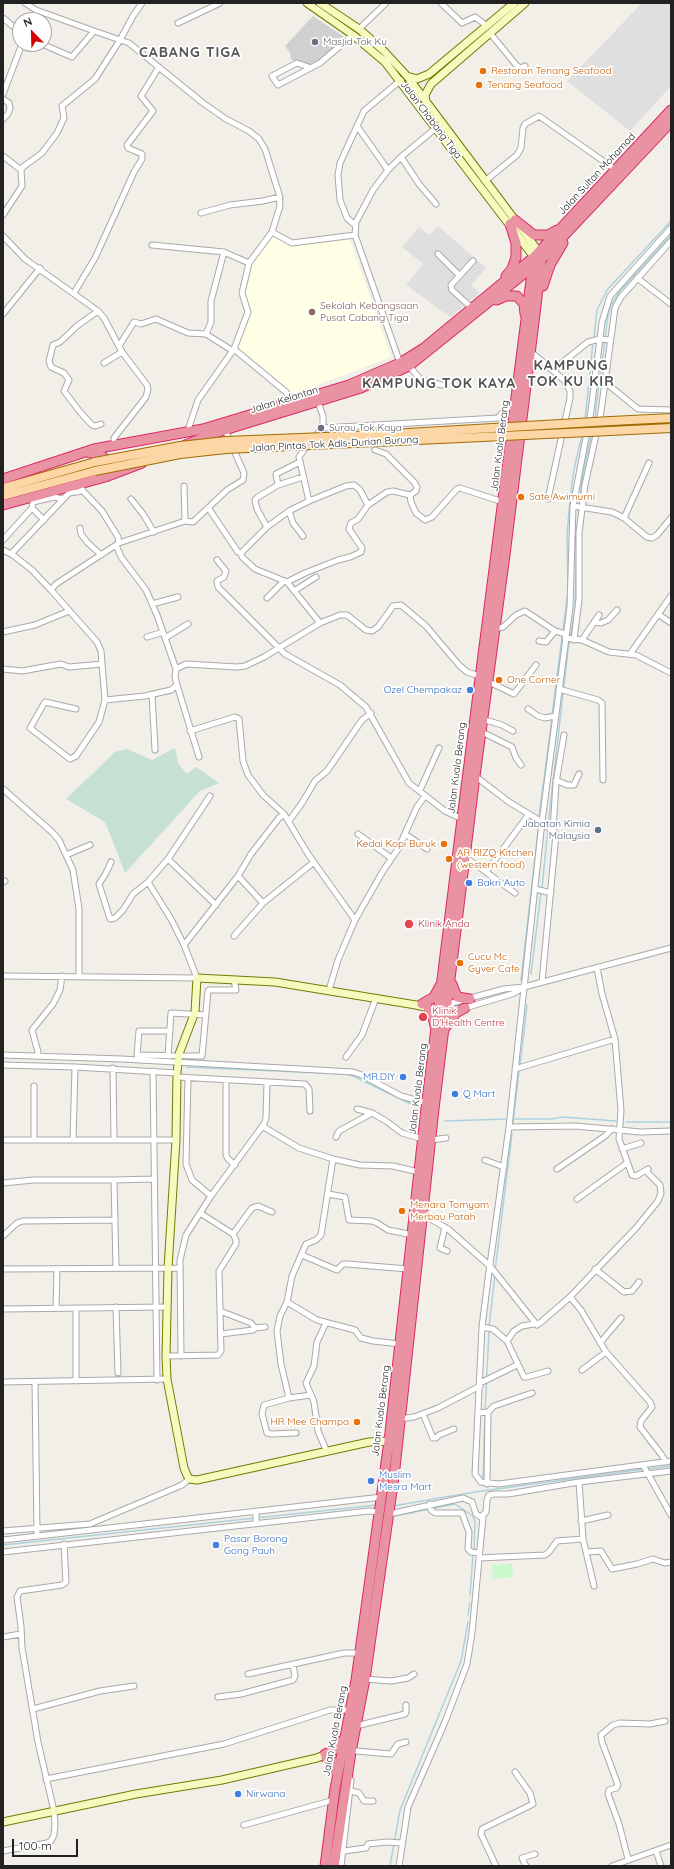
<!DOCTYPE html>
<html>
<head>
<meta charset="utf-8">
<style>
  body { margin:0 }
  #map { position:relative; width:674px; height:1869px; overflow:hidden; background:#f2efe9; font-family:Quicksand,sans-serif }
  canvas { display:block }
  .frame { position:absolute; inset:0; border:4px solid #222; pointer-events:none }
  .north { position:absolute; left:12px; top:12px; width:40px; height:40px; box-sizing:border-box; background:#fff; border:1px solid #a7a7a7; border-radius:50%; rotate:337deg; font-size:11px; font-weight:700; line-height:16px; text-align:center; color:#222 }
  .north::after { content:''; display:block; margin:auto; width:14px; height:18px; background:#d40000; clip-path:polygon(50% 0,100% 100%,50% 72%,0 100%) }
  .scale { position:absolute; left:12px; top:1839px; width:66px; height:18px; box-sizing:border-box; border:2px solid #222; border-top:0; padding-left:5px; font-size:12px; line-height:14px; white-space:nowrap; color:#222; -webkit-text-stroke:3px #fff; paint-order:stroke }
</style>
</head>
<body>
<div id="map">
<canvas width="674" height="1869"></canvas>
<div class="frame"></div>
<div class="north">N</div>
<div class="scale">100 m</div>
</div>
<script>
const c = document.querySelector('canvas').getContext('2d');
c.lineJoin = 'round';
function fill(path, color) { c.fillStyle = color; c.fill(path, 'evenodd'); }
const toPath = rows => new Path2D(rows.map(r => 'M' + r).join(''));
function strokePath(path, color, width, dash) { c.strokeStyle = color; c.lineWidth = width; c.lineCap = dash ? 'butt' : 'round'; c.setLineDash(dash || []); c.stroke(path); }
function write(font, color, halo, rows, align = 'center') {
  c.font = font + ' Quicksand,sans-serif'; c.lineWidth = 3.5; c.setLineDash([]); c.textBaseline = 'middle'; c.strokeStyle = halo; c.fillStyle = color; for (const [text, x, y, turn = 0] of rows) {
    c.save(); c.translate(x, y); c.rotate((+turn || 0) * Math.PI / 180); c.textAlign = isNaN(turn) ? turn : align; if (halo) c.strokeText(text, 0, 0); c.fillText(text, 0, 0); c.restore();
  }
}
const residential = toPath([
  [642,3,671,3,671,86,630,131,567,81],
  [438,226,486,268,471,285,480,293,450,317,406,285,423,264,402,247,419,227,429,235]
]);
const education = toPath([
  [273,234,293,245,349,237,391,357,294,394,238,348,250,310,244,294,250,263]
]);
const religious = toPath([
  [313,16,344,37,328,55,306,67,291,59,290,53,285,46]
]);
const wetland = toPath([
  [175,748,178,763,187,774,196,767,219,783,200,791,125,873,105,822,66,799,115,752,127,749,152,760]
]);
const park = toPath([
  [512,1564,513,1577,493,1579,492,1565]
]);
const stream = toPath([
  [594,338,597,310,607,290,671,221],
  [600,380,608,315,611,305,619,292,671,235],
  [595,418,599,384],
  [585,420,593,342],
  [579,505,582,479,591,436],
  [577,532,579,508],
  [552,715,568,591,567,535,570,499,574,469,582,435],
  [539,816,552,719],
  [548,825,568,650,575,610,577,540],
  [542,888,548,828],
  [531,974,541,892],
  [521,980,539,823],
  [520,1066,527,1005],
  [186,1067,345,1074,353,1076,419,1108],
  [514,1119,552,1119,562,1117,616,1121],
  [445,1121,507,1119],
  [626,1122,671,1122],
  [513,1123,519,1071],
  [495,1271,512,1134],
  [489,1327,495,1275],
  [485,1411,489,1331],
  [648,1469,671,1466],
  [483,1481,485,1415],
  [393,1506,475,1492,644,1469],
  [395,1516,455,1504,473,1516,475,1522,474,1551],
  [3,1545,377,1505],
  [470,1595,473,1554],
  [468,1615,470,1602],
  [390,1866,400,1810,461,1661,468,1622]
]);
const street = toPath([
  [25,3,36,10,94,31],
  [441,3,462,23,475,17,487,26],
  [3,18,20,32],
  [178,23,220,3],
  [359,29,386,3],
  [490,33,517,66,521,68,525,66],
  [42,44,72,57,94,31,129,43,203,103,226,119,249,131,259,139,265,149,279,194,280,206,272,232,249,263,242,293,248,312,234,349,198,400,189,427,190,432],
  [311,68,297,63,272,76,278,85,320,63,353,35],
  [3,94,22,44],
  [3,99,9,103,10,108,8,114,3,119],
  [357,126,388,170],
  [3,156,21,170],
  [401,157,419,184,436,204],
  [485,181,517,155,521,148,523,128,525,124,539,116,616,170],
  [201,213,230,205,263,201,280,197],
  [3,215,22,186,21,170,23,167,42,153,57,133,64,118,62,106,95,79,120,40,133,16,142,3],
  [355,225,347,218,340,200,338,175,340,163,364,111,401,80],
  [671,228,610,296,602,322,591,411,573,506,570,607,542,822,509,1127,488,1279,482,1327,475,1474,481,1482,499,1484,671,1461],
  [272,232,292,243,355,235],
  [3,236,25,259,98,311,104,318,122,352,147,385,148,389,146,397,114,438,114,445],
  [152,245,224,252,249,263],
  [438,254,459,275],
  [637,278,671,304],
  [74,293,95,258,134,172,142,159,142,154,128,148,127,145,153,111,141,96,159,67],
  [472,308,452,290,451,285,473,261],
  [98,311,77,326,60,342,53,345,49,361,51,367,64,373,69,380,64,391,80,412,92,425,95,426,101,424],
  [3,314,40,268],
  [206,334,211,322,211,301,224,252],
  [119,346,134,322,141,324,156,319,188,333,206,334,233,351],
  [234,349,286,392,293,402],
  [531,352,564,380,570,391,570,398,548,499],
  [104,363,122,352],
  [400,363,355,235,356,222,373,190,388,170,401,157,436,128],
  [409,366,421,380,442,385],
  [553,370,588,342,600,339,610,340],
  [595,381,606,383,638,409,671,410],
  [323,428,498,418,506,408,516,406],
  [313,438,323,428,323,416,318,402],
  [308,444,299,457,309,501,289,511,267,527,241,553,242,557,255,569,287,582,320,623],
  [278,485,276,474,300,462],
  [184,486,185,521],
  [410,495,411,502,416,513,425,520,432,517,457,489,460,488,503,502],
  [131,499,143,514,154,532],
  [309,501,346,486,354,485,360,490,368,505],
  [573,506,612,512,624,518,649,463],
  [209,509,238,552,241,553],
  [289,511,293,523,303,536],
  [624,518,647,537,652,538,657,535,671,518],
  [44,520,32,508,33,502,54,497,63,499],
  [267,527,257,509,255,500,258,497,278,485,303,477],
  [80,528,81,534,87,542,101,555],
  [3,540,32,508],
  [119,543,185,521,193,522,227,490,243,480,244,473,225,430],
  [116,545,121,557,146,590,157,615,176,669],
  [3,550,13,555,32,570,51,590,97,642,101,651,105,700,99,722,76,756,70,759,30,728,45,702,76,709],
  [11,554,69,493,83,491],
  [217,560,226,571,224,577,217,581,218,587,285,654,340,685,366,707,409,783,445,811,462,819],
  [287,582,305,573,338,560,350,557,361,552,362,548,349,529,351,523,358,519,368,505,387,492,393,491,410,495,416,491,417,487,414,482,386,454,375,450],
  [51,590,56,584,119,543,118,537,102,511,83,491,79,482],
  [294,591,316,577],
  [267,598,284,581],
  [152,604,178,597],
  [658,614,671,623],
  [594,622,601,623,608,620,617,610],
  [495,629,503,627,516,615,525,611,555,631,566,634],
  [3,632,35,625,69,611],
  [147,637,163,632],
  [165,638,188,624],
  [565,638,582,640,609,652,636,655,671,673],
  [574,640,579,599,579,533,585,485,601,412,615,308,621,297,671,241],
  [582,640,599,615],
  [539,641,546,642,555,631],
  [630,654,671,596],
  [3,669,22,671,61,664,69,667,102,664],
  [487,681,514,694,536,665],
  [559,689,598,700,602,703,603,780],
  [152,694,155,750],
  [105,700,145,696,171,690,177,685],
  [528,709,538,716,545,718,555,716],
  [482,719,502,725,513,731],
  [190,731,235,717,239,719,243,761,248,775,263,795,284,814],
  [480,731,512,747,516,758,521,765],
  [199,757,177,685,175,677,176,669,186,664,237,667,245,666,264,657,320,623,340,615,347,615,366,630,372,631,378,627,393,606,401,605,426,626,459,665,467,672,480,676],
  [475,776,509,802,542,822,556,834,542,982],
  [556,780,567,785,574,785,579,774],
  [3,789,52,832,59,840,73,870,79,909,79,976],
  [420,790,439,748],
  [289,821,302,803,315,781,327,771,362,720,371,713],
  [553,831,556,783,564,735],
  [358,834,391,858],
  [405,834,427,849],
  [66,855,90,845],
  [465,857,486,872,529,814],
  [168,859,210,796],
  [486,872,515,893],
  [238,876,263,903],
  [3,882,5,881],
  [148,882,168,859,216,905],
  [535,889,551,893],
  [234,936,263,903,314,862],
  [184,945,238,876,251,854,279,818,284,814,308,854,355,920],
  [597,968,602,994,615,1039,621,1110,619,1139,632,1175,636,1176,648,1169],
  [3,976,197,978,184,945,171,919,148,882,133,894,123,910,115,918,110,919,99,884,106,873,111,862],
  [329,990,338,960,355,920,383,871,398,849,417,807,425,796],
  [448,1004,504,989,524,987,671,948],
  [447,1010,465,1008,512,994,521,989],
  [170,1031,139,1031,137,1055,202,1056,208,991,209,990,236,990,234,980],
  [3,1055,122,1059,353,1072,362,1075,401,1096,427,1103],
  [37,1056,38,1052,32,1030,53,1004,60,990,62,976],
  [168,1056,171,1013,205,1015],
  [346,1057,362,1035,376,998],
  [3,1065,75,1067,177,1073],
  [113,1068,114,1140],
  [515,1069,615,1039],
  [153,1071,157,1380],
  [177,1077,305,1084,309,1089,310,1111],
  [188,1078,186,1164,192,1180,211,1196],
  [226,1080,226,1155,228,1159,235,1165],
  [34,1086,34,1139],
  [357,1109,372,1113],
  [262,1126,299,1148,333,1159,360,1165,393,1166,419,1172],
  [509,1127,575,1126,641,1132,671,1131],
  [336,1137,339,1131,372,1113,386,1121,402,1133,423,1139],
  [3,1140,176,1140],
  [73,1140,75,1067],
  [431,1140,446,1138],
  [622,1149,641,1143],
  [485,1160,504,1167],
  [557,1169,605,1136,612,1129],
  [3,1183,33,1180,114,1180],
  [328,1194,345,1197,349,1220,372,1221,377,1223,388,1230,413,1235],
  [577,1199,627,1163],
  [423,1216,429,1218,448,1229,490,1266,537,1325],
  [445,1227,440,1248,447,1251],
  [233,1234,252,1208,258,1206,272,1212],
  [3,1236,17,1223,23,1221,115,1220],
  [302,1255,337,1270,343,1264,347,1264,408,1269],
  [116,1268,114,1180,154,1179],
  [3,1269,180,1268],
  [595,1269,624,1292,632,1291,639,1282],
  [570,1297,581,1310,606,1352,650,1402,652,1407,641,1421,640,1427,661,1454,666,1462],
  [287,1302,292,1276,306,1244,316,1240,321,1235,333,1159],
  [116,1307,118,1373],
  [56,1308,57,1269],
  [3,1309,167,1307],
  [220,1311,251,1323,255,1328,253,1330,221,1334],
  [326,1323,317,1342,314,1366,306,1383,314,1402,318,1431,327,1452],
  [482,1327,493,1329,507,1341,514,1331,522,1326,540,1323,570,1297,636,1228,658,1201,661,1193,660,1185,646,1171],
  [255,1328,265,1327],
  [507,1341,524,1377,527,1377,548,1371],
  [600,1343,621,1318],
  [166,1356,218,1355,221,1351,219,1271,236,1244,236,1240,233,1234,200,1213],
  [181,1356,180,1260,186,1235,211,1196,264,1124,266,1118,267,1082],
  [582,1370,606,1352],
  [76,1381,76,1308],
  [3,1382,167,1379],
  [35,1382,37,1533],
  [480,1383,517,1365],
  [289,1398,281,1364,277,1331,280,1316,287,1302,317,1320,355,1330,361,1338,373,1341,400,1344],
  [488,1412,494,1406,532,1393],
  [478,1413,488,1412,487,1484],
  [423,1414,433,1438,436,1438,439,1435,454,1429],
  [399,1419,414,1417,438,1408,480,1386],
  [296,1433,272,1434,267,1433,262,1414,264,1405,289,1398,311,1395],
  [643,1465,671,1515],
  [430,1504,431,1510,435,1513,462,1513,469,1532,468,1549,471,1552,479,1553],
  [256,1511,256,1523],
  [389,1514,463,1498,472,1502,476,1514,481,1517,486,1512,487,1500,489,1495,494,1494,508,1494,579,1482,671,1471],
  [581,1521,608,1515],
  [3,1531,90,1524,182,1485,189,1479],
  [583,1539,594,1586],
  [3,1540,382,1497],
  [3,1552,369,1511,379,1512],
  [586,1552,601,1551,612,1569,637,1564,653,1559,665,1563,671,1562],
  [479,1558,545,1555,549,1552,557,1541,583,1539,579,1482],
  [3,1637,21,1634],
  [248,1674,344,1653,360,1653],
  [365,1679,391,1681,408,1678,414,1674],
  [218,1697,241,1694,293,1680,295,1676,293,1665],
  [33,1709,100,1691,134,1686],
  [360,1725,405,1714,406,1712,406,1705],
  [356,1751,391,1754,398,1744,406,1742],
  [46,1779,224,1744,330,1710,350,1710],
  [351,1791,359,1793,364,1801,373,1801],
  [244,1825,334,1800],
  [3,1851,47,1843,51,1841,54,1835,55,1824,54,1811,38,1742,22,1648,21,1626,17,1597,20,1591,62,1585,66,1582,64,1544],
  [344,1851,366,1848,368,1844,387,1842,402,1843],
  [656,1851,661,1866],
  [628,1859,619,1824,608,1794,609,1790,616,1788,618,1785,602,1742,601,1735,613,1725,620,1723,650,1724,665,1721],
  [341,1866,351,1780],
  [399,1866,408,1807,445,1722,467,1664,472,1633,483,1517],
  [496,1866,481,1834,482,1829,533,1804,530,1793,515,1772],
  [526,1866,522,1858,535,1854],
  [612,1866,671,1845]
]);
const secondary = toPath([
  [307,3,353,35,385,62,534,257],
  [320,3,359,29,383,50,407,76,539,252],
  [407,76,417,79,429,74,514,3],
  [426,102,425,95,431,84,525,3],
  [389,1441,369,1442,197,1480,189,1479,187,1475,184,1468,167,1379,166,1356,168,1268,176,1140,177,1073,179,1054,195,1012,197,978,275,982,416,1005,425,1007],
  [3,1822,136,1794,222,1780,317,1758,329,1753]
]);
const primary = toPath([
  [611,421,671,418],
  [610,431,671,428],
  [3,488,95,462],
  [3,496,95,471]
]);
const highway = toPath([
  [515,220,534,235,548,235,557,230],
  [506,276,512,269,516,257,516,243,510,224],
  [543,286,550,265,563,243],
  [497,300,506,296,517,296,524,304,525,314],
  [185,445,218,432,361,388,409,366,541,260,671,122],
  [90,453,99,453,106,460,106,467,99,474],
  [3,479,94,449,203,429,349,385,400,363,424,348,534,257,671,110],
  [3,505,105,477,142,463],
  [452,984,457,997,470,999],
  [422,1004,434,997,440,986],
  [428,1008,433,1017,435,1026],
  [445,1028,456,1013,465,1008],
  [325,1754,336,1749,344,1739],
  [326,1758,333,1762,337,1774],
  [325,1866,335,1789,356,1680,389,1441,426,1108,462,819,534,257],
  [334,1866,351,1752,365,1679,394,1477,434,1109,475,776,505,555,536,306,541,260,539,252]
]);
const primaryBridge = toPath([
  [95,462,180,446,226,441,374,435,611,421],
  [95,471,180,454,226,449,610,431]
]);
const markers = [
  [315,42,4,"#6b7280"],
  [483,71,4,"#e8710a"],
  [479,85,4,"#e8710a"],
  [312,312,4,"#8d6e63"],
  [321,428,4,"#6b7280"],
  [521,497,4,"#e8710a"],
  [499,680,4,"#e8710a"],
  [470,690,4,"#3f7fe0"],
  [598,830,4,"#5c6f8a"],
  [444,844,4,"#e8710a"],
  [449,859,4,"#e8710a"],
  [469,883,4,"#3f7fe0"],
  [409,924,5,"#e0444e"],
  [460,963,4,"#e8710a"],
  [423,1017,5,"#e0444e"],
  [403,1077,4,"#3f7fe0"],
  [455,1094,4,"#3f7fe0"],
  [402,1211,4,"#e8710a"],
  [357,1422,4,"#e8710a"],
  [371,1481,4,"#3f7fe0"],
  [216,1545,4,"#3f7fe0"],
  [238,1794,4,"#3f7fe0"]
];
const worshipNames = [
  ["Masjid Tok Ku",323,42],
  ["Surau Tok Kaya",329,428]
];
const foodNames = [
  ["Restoran Tenang Seafood",491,71],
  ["Tenang Seafood",487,85],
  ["Sate Awimurni",529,497],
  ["One Corner",507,680],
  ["Kedai Kopi Buruk",436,844,"right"],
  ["AR RIZQ Kitchen",457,853],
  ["(western food)",457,865],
  ["Cucu Mc",468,957],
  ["Gyver Cafe",468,969],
  ["Menara Tomyam",410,1205],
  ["Merbau Patah",410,1217],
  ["HR Mee Champa",349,1422,"right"]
];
const streetNames = [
  ["Jalan Chabang Tiga",431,120,53],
  ["Jalan Sultan Mohamad",597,174,-47],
  ["Jalan Kelantan",284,400,-17],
  ["Jalan Pintas Tok Adis-Durian Burung",334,444,-3],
  ["Jalan Kuala Berang",500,446,-83],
  ["Jalan Kuala Berang",457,768,-83],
  ["Jalan Kuala Berang",418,1089,-83],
  ["Jalan Kuala Berang",381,1411,-83],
  ["Jalan Kuala Berang",335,1731,-79]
];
const educationNames = [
  ["Sekolah Kebangsaan",320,306],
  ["Pusat Cabang Tiga",320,318]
];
const shopNames = [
  ["Ozel Chempakaz",462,690,"right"],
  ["Bakri Auto",477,883],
  ["MR.DIY",395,1077,"right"],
  ["Q Mart",463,1094],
  ["Muslim",379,1475],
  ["Mesra Mart",379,1487],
  ["Pasar Borong",224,1539],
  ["Gong Pauh",224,1551],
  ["Nirwana",246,1794]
];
const serviceNames = [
  ["Jabatan Kimia",590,824],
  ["Malaysia",590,836]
];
const healthNames = [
  ["Klinik Anda",418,924],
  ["Klinik",432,1011],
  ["D'Health Centre",432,1023]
];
const districtNames = [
  ["CABANG TIGA",190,53],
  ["KAMPUNG",571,366],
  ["TOK KU KIR",571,382],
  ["KAMPUNG TOK KAYA",439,384]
];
fill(residential, '#e0dfdf');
fill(education, '#ffffe5');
fill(religious, '#d0d0d0');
fill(wetland, '#c6e0d4');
fill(park, '#c8facc');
strokePath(stream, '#aad3df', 1.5);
strokePath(street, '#a9a9a9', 7);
strokePath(secondary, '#707d05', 9);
strokePath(primary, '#a06b00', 10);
strokePath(highway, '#dc2a67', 11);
strokePath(street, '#fff', 5);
strokePath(secondary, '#f7fabf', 7);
strokePath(primary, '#fcd6a4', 8);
strokePath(highway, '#e892a2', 9);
strokePath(primaryBridge, '#a06b00', 10, []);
strokePath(primaryBridge, '#fcd6a4', 8);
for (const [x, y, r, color] of markers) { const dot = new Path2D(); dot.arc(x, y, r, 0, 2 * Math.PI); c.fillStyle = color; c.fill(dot); strokePath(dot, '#fff', 1.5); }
write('10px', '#5b616d', '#fff', worshipNames, 'left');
write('10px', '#c56008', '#fff', foodNames, 'left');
write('10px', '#222', '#fff', streetNames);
write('10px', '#785e54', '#fff', educationNames, 'left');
write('10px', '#366cbe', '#fff', shopNames, 'left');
write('10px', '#4e5e75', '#fff', serviceNames, 'right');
write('10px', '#be3a42', '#fff', healthNames, 'left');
c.letterSpacing = '1px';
write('bold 14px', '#555', '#fff', districtNames);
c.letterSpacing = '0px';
</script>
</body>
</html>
